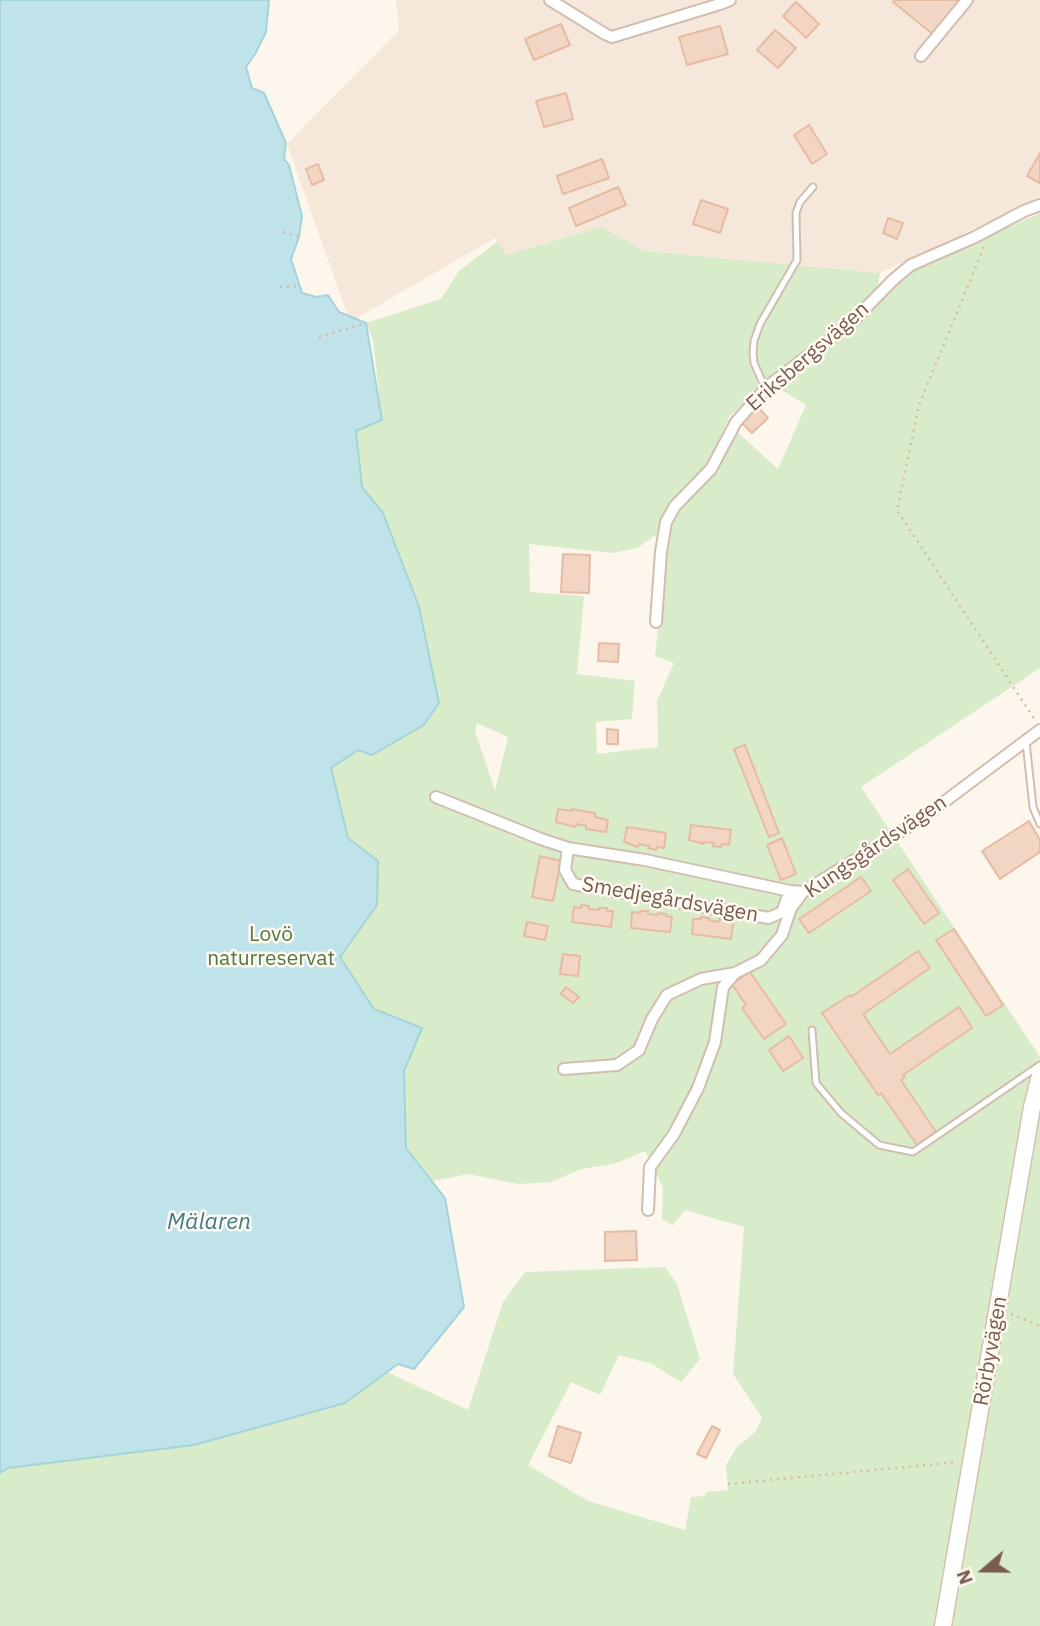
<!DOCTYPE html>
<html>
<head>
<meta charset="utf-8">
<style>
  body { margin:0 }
  #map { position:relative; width:1040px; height:1626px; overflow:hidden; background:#fdf6ec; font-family:"IBM Plex Sans",sans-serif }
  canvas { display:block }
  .north { position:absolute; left:949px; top:1535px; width:70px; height:70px; -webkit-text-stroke:5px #fffaf3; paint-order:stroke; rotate:250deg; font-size:19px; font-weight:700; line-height:28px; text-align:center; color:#7a5c4d }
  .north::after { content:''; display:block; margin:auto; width:24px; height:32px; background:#7a5c4d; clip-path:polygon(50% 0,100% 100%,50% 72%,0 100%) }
</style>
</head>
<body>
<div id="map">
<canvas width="1040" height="1626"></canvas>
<div class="north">N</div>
</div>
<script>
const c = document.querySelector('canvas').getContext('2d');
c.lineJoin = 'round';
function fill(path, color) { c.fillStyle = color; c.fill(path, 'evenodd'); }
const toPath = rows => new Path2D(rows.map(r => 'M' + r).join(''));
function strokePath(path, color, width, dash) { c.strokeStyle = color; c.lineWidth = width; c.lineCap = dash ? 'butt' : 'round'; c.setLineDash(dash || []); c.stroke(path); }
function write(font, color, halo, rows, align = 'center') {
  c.font = font + ' "IBM Plex Sans",sans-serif'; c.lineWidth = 5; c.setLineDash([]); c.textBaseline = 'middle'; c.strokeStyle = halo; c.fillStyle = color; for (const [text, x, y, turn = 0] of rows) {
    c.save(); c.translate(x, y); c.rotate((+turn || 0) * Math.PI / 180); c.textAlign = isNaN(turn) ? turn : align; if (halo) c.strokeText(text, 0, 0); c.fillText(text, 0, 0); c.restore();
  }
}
const residential = toPath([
  [396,0,1040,0,1040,198,880,273,645,251,601,227,506,255,495,238,350,322,287,144,399,30]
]);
const green = toPath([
  [0,0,193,53,435,684,419,607,383,513,362,488,356,431,382,420,373,339,366,323,441,299,459,271,498,241,506,255,601,227,645,251,880,273,877,289,829,331,764,383,729,417,714,454,701,472,669,504,659,533,637,548,613,553,529,544,530,592,584,596,577,674,635,681,632,719,596,722,597,754,658,747,657,701,674,663,655,656,669,530,681,505,719,468,734,429,778,469,806,405,775,386,864,318,893,287,905,280,912,271,1040,213,1040,668,861,787,1040,1057,1040,1626,0,1626],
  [477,723,508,737,495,791,475,731],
  [645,1151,663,1188,662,1219,673,1225,685,1210,744,1227,733,1374,762,1418,756,1431,736,1448,726,1465,728,1490,706,1492,705,1496,691,1497,685,1530,588,1501,528,1465,571,1382,600,1395,619,1355,652,1364,681,1382,700,1359,677,1284,665,1267,525,1272,503,1302,468,1410,387,1372,370,1384,393,1189,468,1174,518,1184,551,1182,581,1169,614,1164]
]);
const water = toPath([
  [0,0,269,0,266,32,255,54,246,67,252,88,264,93,286,143,284,159,289,165,302,216,299,237,291,259,302,293,316,297,328,295,339,312,366,323,382,420,356,431,362,487,383,513,419,607,439,703,424,725,372,755,358,750,331,768,348,838,378,861,377,905,340,957,374,1009,422,1028,404,1071,406,1148,445,1198,464,1307,414,1369,398,1364,345,1403,194,1445,8,1468,0,1473,0,0]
]);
const building = toPath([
  [895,0,964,0,935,36,893,2,895,0],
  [796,2,819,24,806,38,783,16,796,2],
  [561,24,570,45,534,60,525,39,561,24],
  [720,26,728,54,687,65,679,37,720,26],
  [775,30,796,48,778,68,757,50,775,30],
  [566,93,573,119,544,127,536,101,566,93],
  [809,125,827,154,812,164,794,135,809,125],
  [1040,153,1040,183,1027,176,1040,153],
  [602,159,609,178,563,194,557,176,602,159],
  [318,164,324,180,312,185,306,169,318,164],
  [618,187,626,205,576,226,569,208,618,187],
  [701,200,728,209,720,233,693,224,701,200],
  [888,218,903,223,897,239,883,233,888,218],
  [757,406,768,418,752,433,741,422,757,406],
  [563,554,590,555,589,593,561,592,563,554],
  [599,643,619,644,618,662,598,661,599,643],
  [607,729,618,730,618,744,607,744,607,729],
  [745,745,779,833,769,837,734,749,745,745],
  [558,809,572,811,572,809,595,813,595,817,608,820,606,832,586,829,586,826,576,824,575,827,556,822,558,809],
  [1029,821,1040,840,1040,852,1000,879,982,851,1029,821],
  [691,825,731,830,729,845,722,844,721,847,713,846,714,843,704,842,704,844,689,840,691,825],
  [627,827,666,833,664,848,657,847,656,850,648,848,649,846,639,844,638,847,624,842,627,827],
  [782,838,796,874,781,880,767,845,782,838],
  [540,856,561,861,553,901,532,897,540,856],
  [908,869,939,913,924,924,893,880,908,869],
  [861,877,871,891,809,933,799,919,861,877],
  [581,905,589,906,589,909,599,910,599,908,607,908,607,911,613,911,611,927,572,922,574,907,581,908,581,905],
  [640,911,648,911,648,914,658,915,658,913,666,914,666,916,672,917,670,932,631,928,632,912,640,913,640,911],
  [701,917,709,918,709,920,719,922,719,919,733,923,731,939,692,934,693,919,701,919,701,917],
  [527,922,548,926,545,940,524,936,527,922],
  [954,929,1003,1005,986,1016,936,940,954,929],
  [918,951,930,968,863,1014,890,1054,959,1007,972,1028,903,1075,905,1077,901,1080,936,1132,917,1145,881,1093,878,1095,822,1013,850,995,851,997,918,951],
  [563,954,580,956,578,976,560,974,563,954],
  [750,972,786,1024,764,1039,742,1008,746,1005,732,984,750,972],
  [566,987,579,997,573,1003,561,994,566,987],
  [789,1036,803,1058,783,1071,769,1050,789,1036],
  [636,1231,637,1260,605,1261,605,1232,636,1231],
  [558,1426,581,1433,571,1463,549,1456,558,1426],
  [712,1426,720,1430,706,1458,697,1454,712,1426]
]);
const path = toPath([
  [283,232,299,237],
  [984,247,919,405,897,510,1035,720],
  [280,287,300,286],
  [319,337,366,323],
  [1011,1314,1040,1326],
  [728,1484,958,1462]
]);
const lane = toPath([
  [767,387,762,381,754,363,753,353,754,341,760,324,797,260,796,213,800,202,813,187],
  [1026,742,1033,807,1040,824],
  [812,1030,816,1083,841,1113,879,1145,913,1152,1040,1065]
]);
const street = toPath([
  [550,0,605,34,612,37,720,4,730,0],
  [921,56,967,0],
  [656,622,661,552,666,522,675,506,711,469,736,422,767,387,852,322,893,280,911,265,975,237,1024,211,1040,205],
  [436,797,541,839,568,848,645,860,790,891,803,892],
  [568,848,565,870,573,884,769,918,782,912,790,891],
  [564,1069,617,1065,639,1050,652,1019,667,995,701,979,735,973],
  [648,1210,650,1167,674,1134,698,1088,715,1042,723,987,735,973,761,960,782,935,791,908,803,892,924,817,1040,730]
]);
const secondary = toPath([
  [943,1626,1032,1107,1040,1076]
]);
const streetNames = [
  ["Eriksbergsvägen",808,357,-41],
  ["Kungsgårdsvägen",876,847,-34],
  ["Smedjegårdsvägen",670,900,10],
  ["Rörbyvägen",991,1351,-80]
];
const parkNames = [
  ["Lovö",271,935],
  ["naturreservat",271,959]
];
const waterNames = [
  ["Mälaren",209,1222]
];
fill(residential, '#f5e8da');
fill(green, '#d8ecc9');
fill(water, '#bfe3e8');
strokePath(water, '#a5d3da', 2);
fill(building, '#f3d5c3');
strokePath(building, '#e6bba3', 2);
strokePath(lane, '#d1beb0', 9);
strokePath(street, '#d1beb0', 14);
strokePath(secondary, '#d6c0b0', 19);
strokePath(path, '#d9b8a5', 2.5, [2, 5]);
strokePath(lane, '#fff', 5);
strokePath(street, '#fff', 10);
strokePath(secondary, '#fff', 16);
write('21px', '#7a5c4d', '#fffaf3', streetNames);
write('21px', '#537a41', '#fffaf3', parkNames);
write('italic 23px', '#437c86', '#fffaf3', waterNames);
</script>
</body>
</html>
